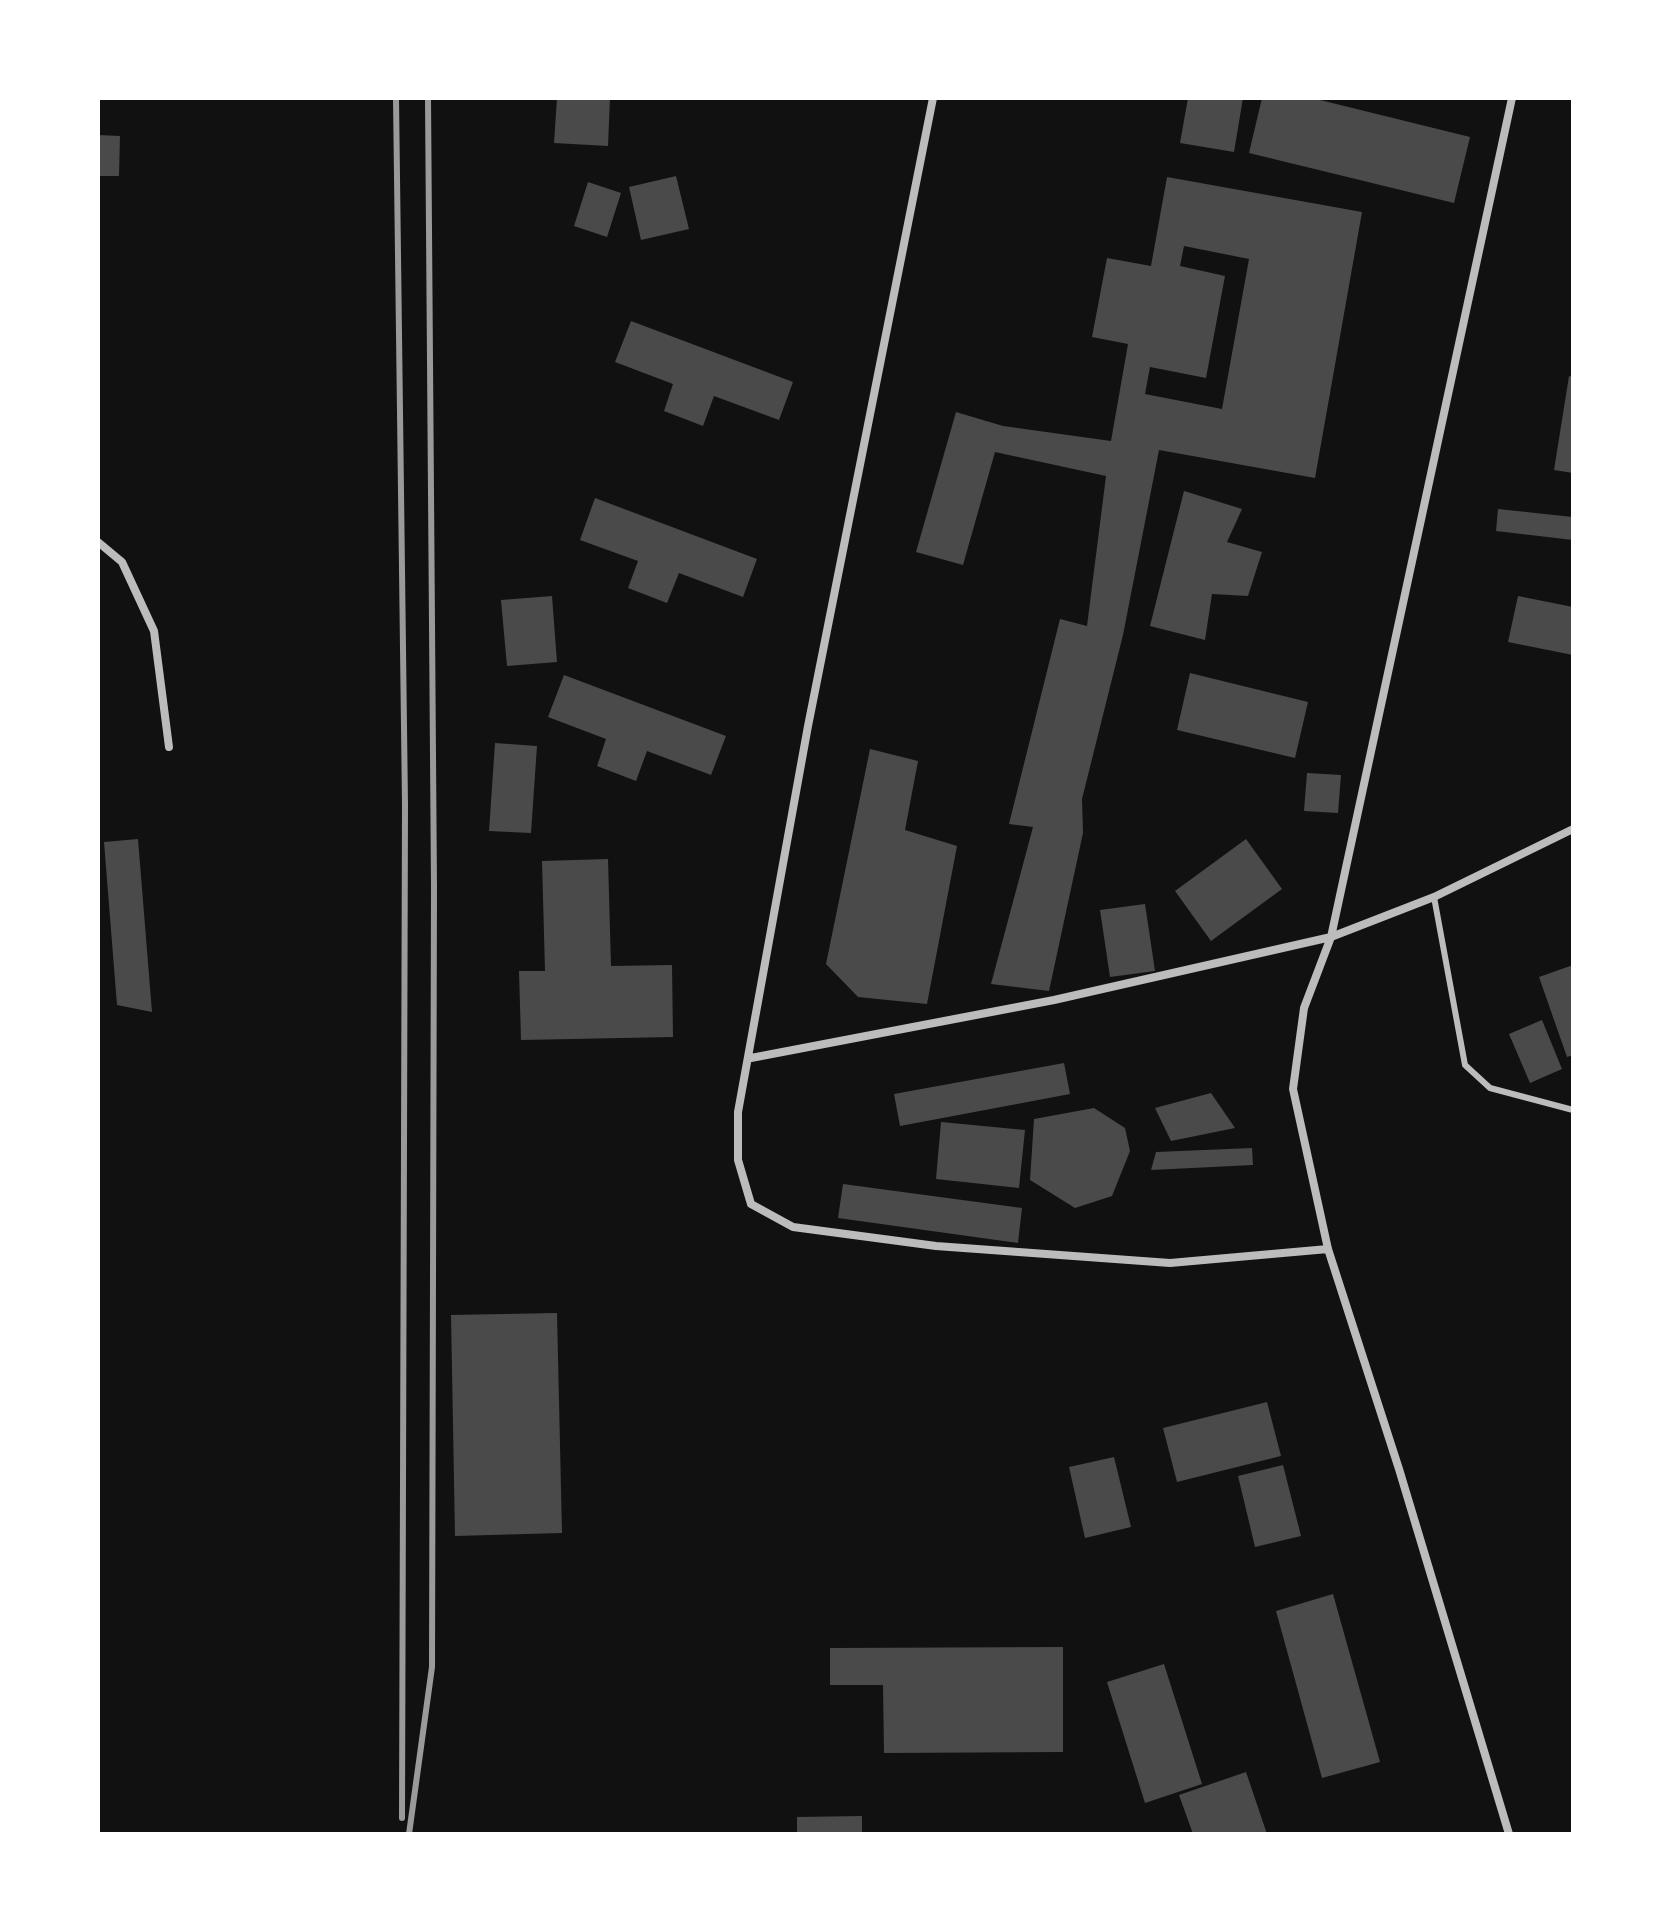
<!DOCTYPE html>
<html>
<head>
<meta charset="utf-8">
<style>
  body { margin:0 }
  #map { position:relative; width:1671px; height:1932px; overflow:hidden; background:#111; font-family:Signika,sans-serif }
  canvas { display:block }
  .frame { position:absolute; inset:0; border:100px solid #fff; pointer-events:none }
</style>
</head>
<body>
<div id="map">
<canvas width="1671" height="1932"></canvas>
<div class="frame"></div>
</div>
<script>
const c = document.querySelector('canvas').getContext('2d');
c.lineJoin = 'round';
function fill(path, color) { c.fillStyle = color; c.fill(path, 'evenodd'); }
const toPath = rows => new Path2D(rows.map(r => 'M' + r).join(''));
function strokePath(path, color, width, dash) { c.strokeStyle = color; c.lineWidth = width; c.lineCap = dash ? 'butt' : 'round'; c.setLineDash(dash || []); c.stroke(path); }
const building = toPath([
  [557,98,610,98,608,146,554,143],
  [1188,98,1243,98,1234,152,1180,143],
  [1262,98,1312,98,1470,137,1454,203,1249,153],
  [98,135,120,136,119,176,98,176],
  [676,176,689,229,641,240,629,187],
  [1167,177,1362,212,1315,478,1159,450,1123,635,1082,799,1083,833,1049,991,991,984,1033,827,1009,824,1060,619,1087,626,1106,476,995,452,963,565,916,552,956,412,1003,426,1111,441,1128,344,1092,337,1107,258,1151,266],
  [1184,246,1249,259,1222,409,1145,394,1150,367,1206,378,1225,276,1180,266],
  [588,182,621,193,607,237,574,226],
  [631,321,793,382,779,420,714,396,703,426,664,411,673,384,615,362],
  [1569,376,1573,377,1573,473,1554,470],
  [1184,491,1242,509,1227,542,1262,552,1248,596,1212,594,1205,640,1150,626],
  [595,498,757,559,743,597,679,573,667,603,628,588,638,561,580,540],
  [1498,509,1573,517,1573,540,1496,531],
  [552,596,557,662,507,666,501,600],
  [1518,596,1573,607,1573,655,1508,642],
  [1190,673,1308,702,1295,758,1177,730],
  [564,675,726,736,711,775,647,751,636,781,597,766,606,739,548,717],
  [495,743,537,746,531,833,489,831],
  [870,749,918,761,905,830,957,846,927,1004,858,997,826,964],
  [1307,773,1341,775,1338,813,1304,811],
  [138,839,152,1012,117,1005,104,842],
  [1246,839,1282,889,1211,941,1175,891],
  [608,859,611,966,672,965,673,1037,521,1040,519,971,545,971,542,861],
  [1145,904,1155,971,1110,977,1100,910],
  [1573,965,1573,1055,1567,1057,1539,977],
  [1542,1020,1562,1069,1530,1083,1509,1034],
  [1064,1063,1070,1094,900,1126,894,1094],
  [1211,1093,1235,1128,1171,1141,1155,1108],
  [1094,1108,1125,1128,1130,1151,1112,1196,1075,1208,1030,1180,1034,1119],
  [941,1122,1025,1130,1019,1188,936,1179],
  [1252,1148,1253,1165,1151,1170,1156,1152],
  [843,1184,1022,1208,1018,1243,838,1218],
  [557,1313,562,1533,455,1536,451,1315],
  [1267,1402,1281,1456,1177,1482,1163,1428],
  [1114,1457,1131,1527,1085,1538,1069,1467],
  [1283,1465,1301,1536,1255,1547,1238,1476],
  [1333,1594,1380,1762,1322,1778,1276,1611],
  [1063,1647,1063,1752,884,1753,883,1685,830,1685,830,1648],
  [1164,1664,1202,1784,1145,1803,1107,1682],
  [1246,1772,1267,1834,1193,1834,1179,1795],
  [862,1816,862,1834,797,1834,797,1817]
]);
const service = toPath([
  [1434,897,1465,1065,1490,1088,1573,1110]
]);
const minor = toPath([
  [933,98,808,726,738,1112,738,1160,751,1204,793,1227,936,1246,1170,1263,1328,1249],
  [98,542,122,562,154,631,169,747],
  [751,1058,1054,1000,1331,937,1434,897,1573,829],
  [1509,1834,1399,1469,1328,1249,1293,1089,1304,1008,1331,937,1512,98]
]);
const rail = toPath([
  [396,98,405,805,402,1818],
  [409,1834,432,1667,434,887,428,98]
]);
fill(building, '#4a4a4a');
strokePath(service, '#bcbcbc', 6);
strokePath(minor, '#bcbcbc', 8);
strokePath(rail, '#9a9a9a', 6);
</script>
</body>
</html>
